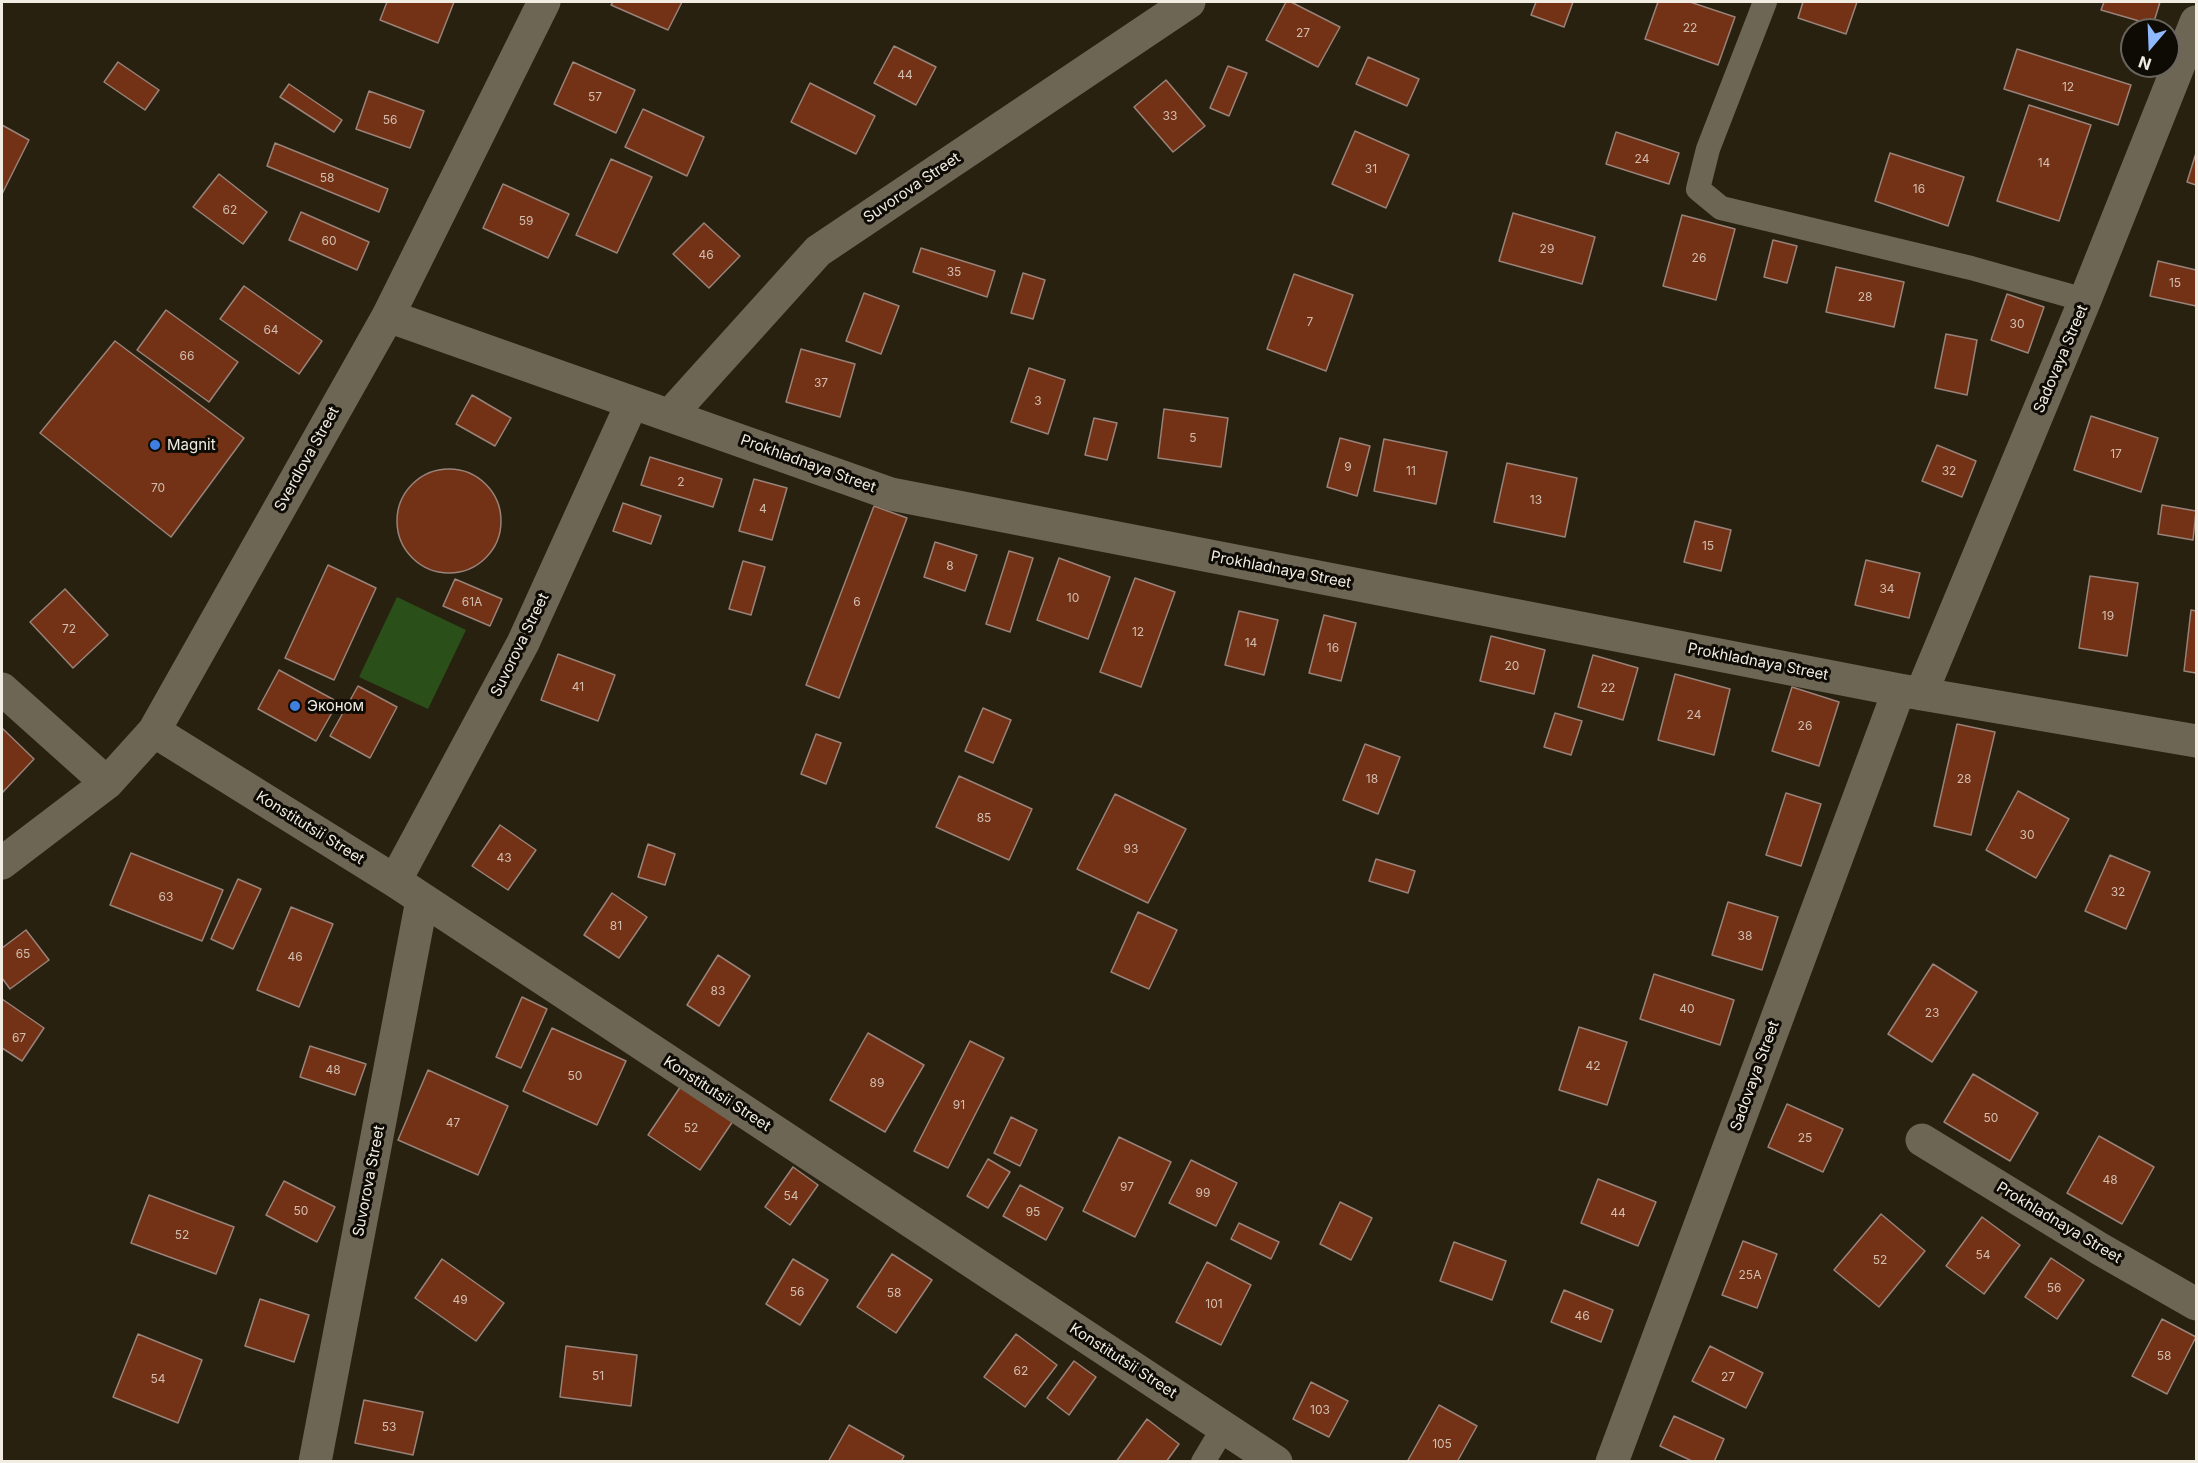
<!DOCTYPE html>
<html>
<head>
<meta charset="utf-8">
<style>
  body { margin:0 }
  #map { position:relative; width:2198px; height:1463px; overflow:hidden; background:#282110; font-family:Inter,sans-serif }
  canvas { display:block }
  .frame { position:absolute; inset:0; border:3px solid #f2ede3; pointer-events:none }
  .north { position:absolute; left:2120px; top:18px; width:60px; height:60px; box-sizing:border-box; background:#0e0b05; border:2px solid #69655e; border-radius:50%; rotate:199deg; font-size:16px; font-weight:700; line-height:24px; text-align:center; color:#f2ede3 }
  .north::after { content:''; display:block; margin:auto; width:21px; height:27px; background:#90b8fd; clip-path:polygon(50% 0,100% 100%,50% 72%,0 100%) }
</style>
</head>
<body>
<div id="map">
<canvas width="2198" height="1463"></canvas>
<div class="frame"></div>
<div class="north">N</div>
</div>
<script>
const c = document.querySelector('canvas').getContext('2d');
c.lineJoin = 'round';
function fill(path, color) { c.fillStyle = color; c.fill(path, 'evenodd'); }
const toPath = rows => new Path2D(rows.map(r => 'M' + r).join(''));
function strokePath(path, color, width, dash) { c.strokeStyle = color; c.lineWidth = width; c.lineCap = dash ? 'butt' : 'round'; c.setLineDash(dash || []); c.stroke(path); }
function write(font, color, halo, rows, align = 'center') {
  c.font = font + ' Inter,sans-serif'; c.lineWidth = 6; c.setLineDash([]); c.textBaseline = 'middle'; c.strokeStyle = halo; c.fillStyle = color; for (const [text, x, y, turn = 0] of rows) {
    c.save(); c.translate(x, y); c.rotate((+turn || 0) * Math.PI / 180); c.textAlign = isNaN(turn) ? turn : align; if (halo) c.strokeText(text, 0, 0); c.fillText(text, 0, 0); c.restore();
  }
}
const green = toPath([
  [397,597,466,630,428,709,359,677]
]);
const building = toPath([
  [387,2,454,2,438,43,380,20,387,2],
  [613,2,682,2,668,30,611,5,613,2],
  [1286,2,1291,2,1340,27,1318,67,1266,40,1286,2],
  [1536,2,1573,2,1564,27,1531,15,1536,2],
  [1658,2,1690,2,1735,17,1718,65,1645,39,1658,2],
  [1803,2,1857,2,1846,34,1798,18,1803,2],
  [2104,2,2160,2,2153,25,2101,10,2104,2],
  [894,46,936,67,916,105,874,83,894,46],
  [2017,49,2131,85,2118,125,2004,89,2017,49],
  [1368,57,1419,79,1407,106,1356,84,1368,57],
  [118,62,159,90,145,110,104,82,118,62],
  [573,62,635,90,616,133,554,104,573,62],
  [1228,66,1247,73,1229,116,1210,108,1228,66],
  [1166,80,1205,126,1173,152,1134,107,1166,80],
  [810,83,875,116,856,154,791,122,810,83],
  [289,84,342,120,334,132,280,97,289,84],
  [369,91,424,111,410,148,356,129,369,91],
  [2029,105,2091,125,2059,221,1997,201,2029,105],
  [643,109,704,137,687,176,625,147,643,109],
  [2,125,29,140,2,194,2,125],
  [1355,131,1409,155,1386,208,1332,184,1355,131],
  [1616,132,1679,153,1669,184,1606,164,1616,132],
  [275,143,388,189,379,212,267,166,275,143],
  [1890,153,1964,177,1948,226,1875,201,1890,153],
  [2196,153,2196,185,2187,182,2196,153],
  [611,159,652,177,617,253,576,235,611,159],
  [219,174,267,212,243,244,193,207,219,174],
  [503,184,569,214,548,258,483,228,503,184],
  [301,212,369,242,357,270,289,240,301,212],
  [1513,213,1595,237,1582,284,1499,261,1513,213],
  [1682,215,1735,229,1716,300,1663,286,1682,215],
  [704,223,740,256,709,288,673,254,704,223],
  [1773,240,1797,246,1787,283,1764,277,1773,240],
  [921,248,995,271,987,297,913,272,921,248],
  [2158,261,2196,270,2196,306,2150,296,2158,261],
  [1836,267,1904,282,1894,327,1826,312,1836,267],
  [1023,273,1045,280,1033,319,1011,313,1023,273],
  [1294,274,1353,295,1326,371,1267,349,1294,274],
  [244,286,322,341,299,374,220,319,244,286],
  [864,293,899,306,881,354,846,341,864,293],
  [2007,294,2044,307,2028,353,1991,340,2007,294],
  [166,310,238,362,209,402,137,350,166,310],
  [1946,334,1977,340,1967,395,1935,388,1946,334],
  [115,341,244,438,171,537,40,433,115,341],
  [801,349,855,364,840,417,786,402,801,349],
  [1029,368,1065,380,1048,434,1011,422,1029,368],
  [472,395,511,418,495,446,456,424,472,395],
  [1164,409,1228,418,1221,467,1158,458,1164,409],
  [2091,416,2158,438,2141,492,2074,470,2091,416],
  [1094,418,1117,423,1107,460,1085,455,1094,418],
  [1340,438,1370,446,1357,496,1327,487,1340,438],
  [1384,439,1447,452,1436,504,1374,491,1384,439],
  [1937,445,1976,461,1962,497,1922,481,1937,445],
  [650,457,722,479,713,507,641,485,650,457],
  [1507,463,1577,478,1565,537,1494,522,1507,463],
  '397 521a52 52 0 1 1 104 0a52 52 0 1 1-104 0Z',
  [754,479,787,488,772,540,739,531,754,479],
  [623,503,661,516,651,544,613,531,623,503],
  [2162,505,2196,511,2193,540,2158,534,2162,505],
  [874,506,907,518,839,698,806,685,874,506],
  [1695,521,1731,530,1721,571,1684,562,1695,521],
  [935,542,977,555,965,591,924,577,935,542],
  [1009,551,1033,558,1010,632,986,624,1009,551],
  [1059,558,1110,577,1088,639,1037,620,1059,558],
  [1866,560,1920,573,1909,618,1855,605,1866,560],
  [743,561,765,567,751,615,729,609,743,561],
  [328,565,376,588,334,680,285,658,328,565],
  [2090,576,2138,583,2127,656,2079,648,2090,576],
  [1135,578,1175,592,1141,687,1100,672,1135,578],
  [455,579,502,599,490,626,443,606,455,579],
  [65,589,108,635,73,668,30,622,65,589],
  [2191,610,2196,611,2196,673,2184,671,2191,610],
  [1239,611,1278,620,1264,675,1225,665,1239,611],
  [1324,615,1356,623,1341,681,1309,673,1324,615],
  [1491,636,1545,650,1534,694,1480,681,1491,636],
  [558,654,615,675,598,721,541,700,558,654],
  [1593,655,1638,668,1623,720,1578,707,1593,655],
  [279,670,338,702,316,741,258,709,279,670],
  [1675,674,1730,689,1714,755,1658,740,1675,674],
  [358,686,397,707,370,758,330,736,358,686],
  [1792,687,1839,702,1819,766,1772,751,1792,687],
  [983,708,1011,720,993,763,965,751,983,708],
  [1555,713,1582,721,1571,755,1544,747,1555,713],
  [1957,724,1995,732,1971,835,1934,826,1957,724],
  [2,728,34,759,2,793,2,728],
  [816,734,841,743,826,784,801,774,816,734],
  [1365,744,1400,757,1378,814,1343,800,1365,744],
  [959,776,1032,809,1009,860,936,827,959,776],
  [2018,791,2069,819,2036,878,1986,850,2018,791],
  [1786,793,1821,804,1801,866,1766,855,1786,793],
  [1115,794,1186,829,1148,903,1077,869,1115,794],
  [500,825,536,850,508,890,472,866,500,825],
  [648,844,675,854,665,885,638,877,648,844],
  [131,853,223,890,202,941,110,905,131,853],
  [2110,855,2150,872,2126,929,2085,911,2110,855],
  [1376,859,1415,871,1408,893,1369,881,1376,859],
  [238,879,261,889,233,949,211,939,238,879],
  [612,893,647,917,619,958,584,935,612,893],
  [1728,902,1778,917,1762,970,1712,955,1728,902],
  [291,907,333,924,299,1007,257,990,291,907],
  [1138,912,1177,930,1149,989,1111,972,1138,912],
  [26,930,49,960,10,989,2,978,2,948,26,930],
  [718,955,750,976,719,1026,687,1005,718,955],
  [1933,964,1977,992,1932,1062,1888,1034,1933,964],
  [1654,974,1734,1000,1720,1045,1640,1019,1654,974],
  [522,997,547,1009,521,1068,496,1057,522,997],
  [2,999,44,1028,22,1061,2,1048,2,999],
  [1579,1027,1627,1042,1607,1105,1559,1090,1579,1027],
  [552,1028,626,1061,597,1125,523,1091,552,1028],
  [868,1033,924,1065,885,1132,830,1100,868,1033],
  [970,1041,1004,1058,948,1168,914,1151,970,1041],
  [310,1046,366,1064,355,1095,300,1077,310,1046],
  [428,1070,508,1106,478,1175,398,1140,428,1070],
  [1973,1074,2038,1113,2010,1161,1944,1122,1973,1074],
  [681,1086,733,1121,700,1170,648,1135,681,1086],
  [1787,1104,1843,1129,1823,1172,1768,1147,1787,1104],
  [1011,1117,1037,1130,1020,1166,994,1153,1011,1117],
  [2099,1136,2154,1167,2122,1224,2067,1193,2099,1136],
  [1119,1137,1171,1162,1135,1237,1083,1211,1119,1137],
  [988,1159,1010,1172,988,1208,967,1196,988,1159],
  [1191,1160,1237,1183,1216,1226,1169,1203,1191,1160],
  [793,1167,818,1185,790,1225,765,1207,793,1167],
  [1598,1179,1656,1202,1638,1246,1581,1223,1598,1179],
  [284,1181,335,1207,317,1242,266,1215,284,1181],
  [1020,1185,1063,1208,1046,1240,1003,1216,1020,1185],
  [149,1195,234,1227,216,1274,131,1243,149,1195],
  [1340,1202,1372,1218,1351,1260,1320,1244,1340,1202],
  [1881,1214,1925,1251,1879,1307,1834,1270,1881,1214],
  [1982,1217,2020,1245,1984,1294,1946,1266,1982,1217],
  [1239,1223,1279,1242,1271,1259,1231,1239,1239,1223],
  [1743,1241,1777,1254,1757,1308,1722,1295,1743,1241],
  [1454,1242,1506,1261,1492,1300,1440,1281,1454,1242],
  [892,1254,932,1280,896,1333,857,1307,892,1254],
  [2051,1258,2084,1280,2057,1319,2025,1297,2051,1258],
  [442,1259,504,1303,476,1341,415,1298,442,1259],
  [793,1259,828,1280,800,1325,766,1304,793,1259],
  [1207,1262,1251,1285,1221,1345,1176,1322,1207,1262],
  [1564,1290,1613,1310,1601,1342,1551,1322,1564,1290],
  [260,1299,309,1315,294,1362,245,1346,260,1299],
  [2162,1319,2196,1337,2167,1394,2132,1376,2162,1319],
  [138,1334,202,1360,178,1423,113,1397,138,1334],
  [1016,1334,1057,1365,1025,1407,984,1377,1016,1334],
  [566,1346,637,1355,631,1406,560,1397,566,1346],
  [1710,1346,1763,1373,1746,1408,1692,1381,1710,1346],
  [1074,1361,1096,1377,1069,1415,1047,1398,1074,1361],
  [1311,1382,1348,1401,1329,1437,1293,1419,1311,1382],
  [364,1400,423,1412,413,1455,355,1443,364,1400],
  [1439,1405,1477,1426,1457,1462,1407,1462,1439,1405],
  [1674,1416,1724,1439,1714,1462,1694,1462,1660,1446,1674,1416],
  [1147,1419,1179,1444,1166,1462,1116,1462,1147,1419],
  [849,1425,904,1456,901,1462,828,1462,849,1425]
]);
const lane = toPath([
  [1765,2,1708,149,1698,189,1721,208,1971,268,2085,300],
  [1203,1462,1224,1427]
]);
const street = toPath([
  [388,316,891,494,1899,690,2196,741],
  [670,415,818,251,1189,2],
  [2,689,107,783],
  [1921,694,2085,300,2196,22],
  [154,731,395,881,1276,1462],
  [2,863,107,783,154,731,388,316,544,2],
  [395,881,523,643,632,403],
  [1922,1140,2100,1249,2196,1304],
  [315,1462,422,900],
  [1612,1462,1899,690]
]);
const markers = [
  [155,445,6,"#3f7fe0"],
  [295,706,6,"#3f7fe0"]
];
const numberNames = [
  ["22",1690,28],
  ["27",1303,33],
  ["44",905,75],
  ["12",2068,87],
  ["57",595,97],
  ["33",1170,116],
  ["56",390,120],
  ["24",1642,159],
  ["14",2044,163],
  ["31",1371,169],
  ["58",327,178],
  ["16",1919,189],
  ["62",230,210],
  ["59",526,221],
  ["60",329,241],
  ["29",1547,249],
  ["46",706,255],
  ["26",1699,258],
  ["35",954,272],
  ["15",2175,283],
  ["28",1865,297],
  ["7",1310,322],
  ["30",2017,324],
  ["64",271,330],
  ["66",187,356],
  ["37",821,383],
  ["3",1038,401],
  ["5",1193,438],
  ["17",2116,454],
  ["9",1348,467],
  ["11",1411,471],
  ["32",1949,471],
  ["2",681,482],
  ["70",158,488],
  ["13",1536,500],
  ["4",763,509],
  ["15",1708,546],
  ["8",950,566],
  ["34",1887,589],
  ["10",1073,598],
  ["61А",472,602],
  ["6",857,602],
  ["19",2108,616],
  ["72",69,629],
  ["12",1138,632],
  ["14",1251,643],
  ["16",1333,648],
  ["20",1512,666],
  ["41",578,687],
  ["22",1608,688],
  ["24",1694,715],
  ["26",1805,726],
  ["18",1372,779],
  ["28",1964,779],
  ["85",984,818],
  ["30",2027,835],
  ["93",1131,849],
  ["43",504,858],
  ["32",2118,892],
  ["63",166,897],
  ["81",616,926],
  ["38",1745,936],
  ["65",23,954],
  ["46",295,957],
  ["83",718,991],
  ["40",1687,1009],
  ["23",1932,1013],
  ["67",19,1038],
  ["42",1593,1066],
  ["48",333,1070],
  ["50",575,1076],
  ["89",877,1083],
  ["91",959,1105],
  ["50",1991,1118],
  ["47",453,1123],
  ["52",691,1128],
  ["25",1805,1138],
  ["48",2110,1180],
  ["97",1127,1187],
  ["99",1203,1193],
  ["54",791,1196],
  ["50",301,1211],
  ["95",1033,1212],
  ["44",1618,1213],
  ["52",182,1235],
  ["54",1983,1255],
  ["52",1880,1260],
  ["25А",1750,1275],
  ["56",2054,1288],
  ["56",797,1292],
  ["58",894,1293],
  ["49",460,1300],
  ["101",1214,1304],
  ["46",1582,1316],
  ["58",2164,1356],
  ["62",1021,1371],
  ["51",598,1376],
  ["27",1728,1377],
  ["54",158,1379],
  ["103",1320,1410],
  ["53",389,1427],
  ["105",1442,1444]
];
const streetNames = [
  ["Suvorova Street",912,188,-34],
  ["Sadovaya Street",2061,359,-67],
  ["Sverdlova Street",307,459,-61],
  ["Prokhladnaya Street",808,464,20],
  ["Prokhladnaya Street",1281,570,11],
  ["Suvorova Street",520,645,-64],
  ["Prokhladnaya Street",1758,662,11],
  ["Konstitutsii Street",310,828,32],
  ["Sadovaya Street",1755,1076,-70],
  ["Konstitutsii Street",717,1094,33],
  ["Suvorova Street",369,1181,-79],
  ["Prokhladnaya Street",2059,1223,31],
  ["Konstitutsii Street",1123,1361,33]
];
const poiNames = [
  ["Magnit",167,445],
  ["Эконом",307,706]
];
fill(green, '#2a4f19');
fill(building, '#733215');
strokePath(building, '#988279', 1.5);
strokePath(lane, '#6e6654', 24);
strokePath(street, '#6e6654', 33);
for (const [x, y, r, color] of markers) { const dot = new Path2D(); dot.arc(x, y, r, 0, 2 * Math.PI); c.fillStyle = color; c.fill(dot); strokePath(dot, '#0e0b05', 2); }
write('12px', '#d2beb0', null, numberNames);
write('15px', '#f2ede3', '#0e0b05', streetNames);
write('15px', '#f2ede3', '#0e0b05', poiNames, 'left');
</script>
</body>
</html>
